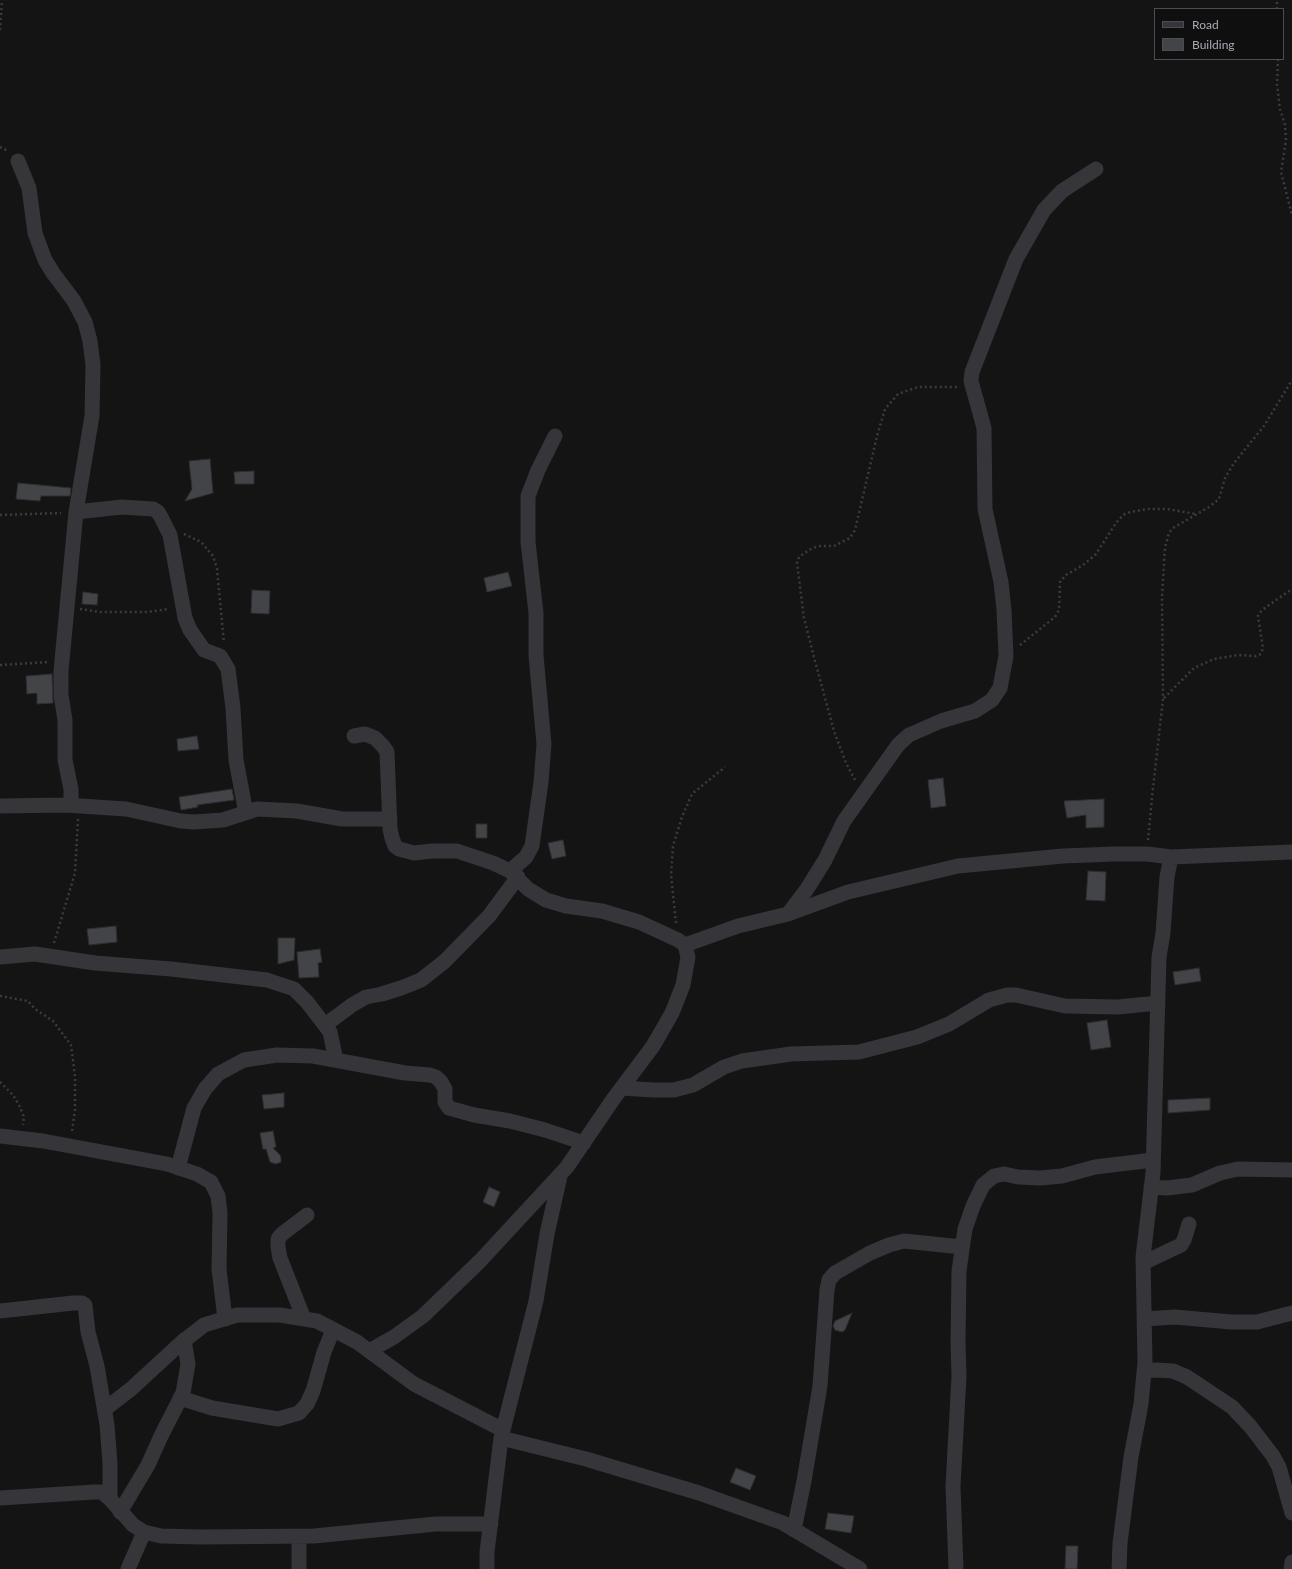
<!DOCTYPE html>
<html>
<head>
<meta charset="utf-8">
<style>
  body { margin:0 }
  #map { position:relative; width:1292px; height:1569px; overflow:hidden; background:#141415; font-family:Lato,sans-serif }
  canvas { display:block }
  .legend { position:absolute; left:1154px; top:8px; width:130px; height:52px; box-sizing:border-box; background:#0f0f10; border:1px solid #4b4d52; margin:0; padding:5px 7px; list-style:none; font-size:12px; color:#a6aab5 }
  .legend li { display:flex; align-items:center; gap:8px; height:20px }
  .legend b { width:20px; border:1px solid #4b4d52 }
</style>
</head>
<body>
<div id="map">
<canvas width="1292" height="1569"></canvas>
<ul class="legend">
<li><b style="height:5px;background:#35353a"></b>Road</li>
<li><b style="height:11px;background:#434448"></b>Building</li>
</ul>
</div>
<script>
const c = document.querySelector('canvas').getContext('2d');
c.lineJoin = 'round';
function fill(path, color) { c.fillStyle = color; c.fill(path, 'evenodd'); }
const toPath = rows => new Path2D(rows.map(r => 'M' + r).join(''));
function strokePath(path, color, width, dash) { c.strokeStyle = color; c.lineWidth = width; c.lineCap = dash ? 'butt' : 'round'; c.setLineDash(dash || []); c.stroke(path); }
const building = toPath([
  [210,459,213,493,185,501,192,489,189,461,210,459],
  [254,471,254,484,235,484,234,472,254,471],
  [18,483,71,488,70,496,41,496,40,501,16,499,18,483],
  [508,572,512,586,487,592,484,578,508,572],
  [252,590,270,591,269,614,251,613,252,590],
  [83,592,98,594,97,605,82,604,83,592],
  [52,674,53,703,37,704,37,693,27,694,26,676,52,674],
  [197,736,199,749,178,751,177,739,197,736],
  [943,778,946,806,931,808,928,780,943,778],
  [232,789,234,800,197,805,198,807,181,810,179,797,232,789],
  [1104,799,1104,827,1086,828,1086,815,1067,818,1064,801,1104,799],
  [476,824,487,824,487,838,476,838,476,824],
  [563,840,566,856,552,859,548,843,563,840],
  [1088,871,1106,872,1105,901,1086,900,1088,871],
  [116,926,117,942,89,945,87,929,116,926],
  [278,938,295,938,294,960,278,964,278,938],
  [320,949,322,962,318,963,319,977,299,978,297,952,320,949],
  [1199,968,1201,981,1175,985,1173,972,1199,968],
  [1107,1020,1111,1047,1091,1050,1087,1023,1107,1020],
  [284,1093,284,1107,264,1109,262,1095,284,1093],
  [1210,1098,1210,1110,1168,1113,1168,1100,1210,1098],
  [273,1131,276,1147,273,1148,280,1155,281,1158,281,1162,276,1164,270,1162,266,1149,263,1149,260,1133,273,1131],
  [489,1187,500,1192,494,1207,483,1202,489,1187],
  [852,1313,845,1330,842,1332,835,1330,833,1326,835,1321,852,1313],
  [736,1468,756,1476,750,1490,730,1482,736,1468],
  [828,1513,854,1516,851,1533,825,1529,828,1513],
  [1066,1546,1078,1546,1077,1569,1065,1569,1066,1546]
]);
const path = toPath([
  [1277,9,1277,0],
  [0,30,2,0],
  [1278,59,1277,84,1280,109,1285,125,1286,140,1281,172,1292,215],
  [0,147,8,151],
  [0,515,61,513],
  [184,534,201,542,213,556,217,569,224,643],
  [80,609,100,612,147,612,169,609],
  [1020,645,1055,617,1059,610,1060,582,1066,575,1083,565,1096,554,1116,523,1123,515,1130,512,1148,509,1167,509,1196,514],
  [0,665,49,662],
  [1164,698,1194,668,1214,659,1238,655,1256,656,1261,654,1263,648,1258,616,1262,610,1292,589],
  [855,780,846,763,834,731,815,661,804,618,797,563,799,557,809,550,818,546,834,546,850,538,855,530,877,436,885,409,898,394,918,387,957,387],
  [1148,840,1152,797,1163,699,1162,597,1165,547,1169,533,1173,528,1209,507,1219,499,1225,478,1234,463,1264,426,1292,380],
  [676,923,671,875,673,846,682,817,692,794,725,767],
  [54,943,75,873,78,819],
  [0,996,28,1001,35,1009,53,1021,71,1045,75,1076,75,1110,72,1131],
  [0,1082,13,1095,20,1107,24,1117,23,1125]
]);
const minor = toPath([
  [18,161,29,188,35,233,45,260,53,273,74,301,85,322,90,341,93,365,92,416,76,512,61,671,61,695,65,720,65,760,71,789,71,805],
  [76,512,122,507,153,509,158,512,161,517,170,535,185,618,190,630,204,650,220,656,228,669,233,708,236,760,246,813],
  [354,736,365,734,375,738,383,746,387,752,390,829,392,838,395,846,399,849,414,853,432,851,457,851,493,863,510,871,528,889,546,900,566,906,602,911,639,922,678,940,685,945,688,957,683,985,672,1013,653,1046,614,1098,567,1167,480,1261,423,1316,394,1337,369,1351],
  [0,806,65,805,126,809,181,821,194,822,223,820,257,809,297,811,342,819,390,819],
  [510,871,526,857,532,846,541,782,544,744,536,655,536,613,528,542,528,496,538,470,555,436],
  [788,914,807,889,825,860,844,821,898,745,909,735,941,721,975,711,992,700,1000,688,1006,656,1004,610,1001,582,985,509,984,428,971,381,972,372,1016,259,1044,210,1062,191,1096,169],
  [685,945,738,926,788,914,848,892,958,866,1063,856,1114,854,1147,854,1171,857,1292,852],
  [0,957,35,954,95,963,171,969,267,980,294,989,307,1002,330,1032,336,1060],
  [325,1025,352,1005,366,997,382,994,401,988,421,980,445,961,489,916,518,877],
  [622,1088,653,1090,674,1090,693,1085,724,1067,742,1061,791,1054,859,1052,917,1037,949,1024,989,1000,1007,995,1016,995,1065,1006,1118,1007,1158,1003],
  [0,1136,43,1141,167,1164,197,1174,211,1182,218,1196,220,1213,219,1269,225,1319],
  [178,1168,194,1108,205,1089,218,1074,244,1060,277,1055,313,1056,405,1073,430,1075,436,1077,441,1082,445,1089,445,1102,449,1108,474,1115,510,1121,545,1130,584,1143],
  [1151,1187,1167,1188,1192,1185,1220,1173,1238,1169,1292,1170],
  [1143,1263,1181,1245,1184,1240,1189,1224],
  [0,1311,73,1303,82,1303,85,1305,88,1332,97,1366,107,1425,110,1463,110,1499],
  [304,1319,280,1258,278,1247,278,1239,282,1234,307,1215],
  [1144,1319,1175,1317,1231,1322,1257,1322,1292,1313],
  [1144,1371,1156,1370,1173,1371,1187,1377,1232,1407,1250,1426,1273,1456,1279,1467,1292,1513],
  [180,1398,212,1408,278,1419,299,1413,307,1404,313,1391,324,1352,333,1330],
  [105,1409,131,1389,181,1343,204,1325,237,1315,280,1315,317,1321,357,1342,414,1384,503,1430],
  [501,1438,586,1459,699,1493,783,1523,860,1569],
  [0,1498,94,1492,102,1492,110,1499,133,1525,144,1532,161,1536,200,1537,314,1536,436,1524,491,1524],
  [120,1512,148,1465,161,1436,183,1393,188,1364,184,1340],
  [794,1530,804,1481,820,1386,827,1290,829,1280,835,1273,870,1253,889,1245,904,1241,962,1247],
  [128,1569,144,1532],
  [299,1569,299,1536],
  [487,1569,487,1552,501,1438,536,1301,547,1234,560,1176],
  [956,1569,953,1486,959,1376,958,1343,959,1271,965,1229,973,1206,983,1185,994,1176,1004,1174,1018,1177,1040,1178,1062,1176,1095,1167,1153,1160],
  [1119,1569,1120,1543,1131,1457,1141,1404,1145,1362,1143,1257,1153,1173,1159,957,1163,933,1167,877,1171,857],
  [1291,1569,1292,1562]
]);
fill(building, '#434448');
strokePath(building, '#2e2e31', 1);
strokePath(path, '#3b3c41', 2.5, [2, 3]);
strokePath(minor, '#35353a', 15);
</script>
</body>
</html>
